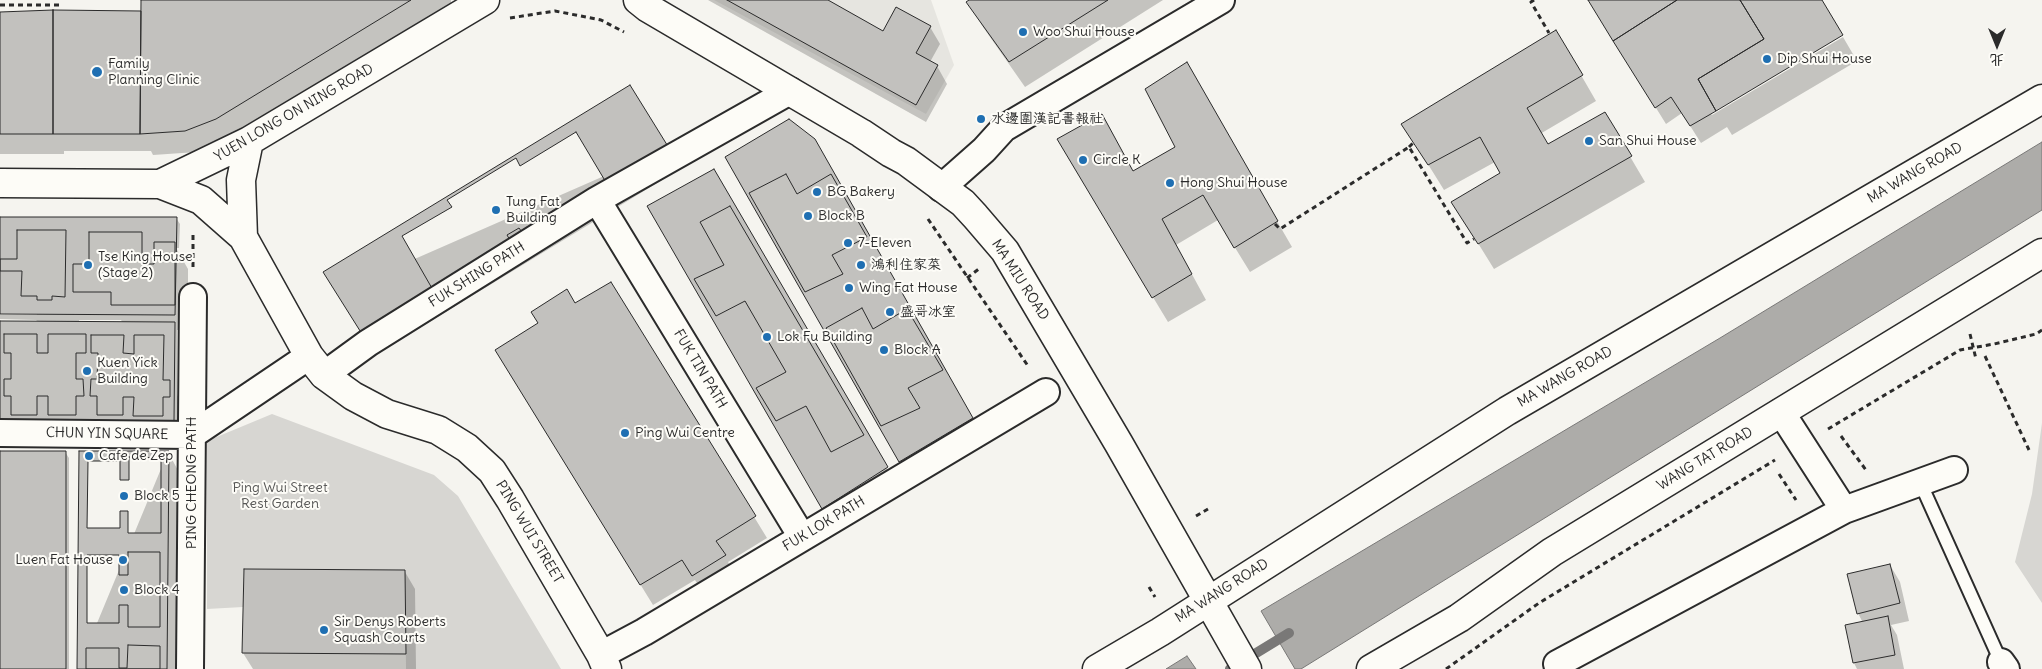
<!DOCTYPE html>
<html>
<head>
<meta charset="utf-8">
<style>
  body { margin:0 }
  #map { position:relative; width:2042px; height:669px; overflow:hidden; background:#f5f4ef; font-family:Delius,"LXGW WenKai TC",sans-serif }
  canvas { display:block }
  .north { position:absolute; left:1972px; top:20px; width:50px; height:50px; -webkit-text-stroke:4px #fdfcf7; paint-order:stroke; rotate:180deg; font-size:14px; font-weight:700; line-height:20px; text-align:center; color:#2b2b2b }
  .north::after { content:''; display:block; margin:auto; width:18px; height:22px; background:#2b2b2b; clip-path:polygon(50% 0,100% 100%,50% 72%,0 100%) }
</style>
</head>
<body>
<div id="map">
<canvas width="2042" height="669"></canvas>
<div class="north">北</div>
</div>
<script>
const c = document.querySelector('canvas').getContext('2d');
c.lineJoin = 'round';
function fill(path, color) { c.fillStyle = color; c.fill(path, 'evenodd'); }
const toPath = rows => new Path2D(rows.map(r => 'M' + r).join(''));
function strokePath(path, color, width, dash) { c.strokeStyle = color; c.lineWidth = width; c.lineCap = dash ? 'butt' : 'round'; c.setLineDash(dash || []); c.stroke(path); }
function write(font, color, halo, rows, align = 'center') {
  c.font = font + ' Delius,"LXGW WenKai TC",sans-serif'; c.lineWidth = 4; c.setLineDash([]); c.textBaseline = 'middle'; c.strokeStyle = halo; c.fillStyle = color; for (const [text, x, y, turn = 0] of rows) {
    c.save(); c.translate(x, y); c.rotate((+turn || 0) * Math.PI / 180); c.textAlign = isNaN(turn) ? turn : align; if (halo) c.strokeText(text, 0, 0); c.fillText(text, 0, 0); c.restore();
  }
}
const built = toPath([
  [714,0,931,0,954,65,926,114]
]);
const green = toPath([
  [272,414,434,475,458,496,561,669,406,669,405,570,244,569,243,607,207,609,207,441],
  [2042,423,2042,603,2015,562,2032,494]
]);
const water = toPath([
  [2042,142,2042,210,1301,669,1295,669,1261,611,1720,338,2042,142],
  [1187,656,1196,669,1166,669,1187,656]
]);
const shadow = toPath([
  [141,0,451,0,451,4,228,139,197,152,153,155,151,151,64,151,64,154,0,154,0,13,141,12],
  [708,0,825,0,884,33,930,27,940,44,930,62,937,66,947,84,926,122],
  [971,0,1163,0,1025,87,983,27,968,2],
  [1589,0,1821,0,1710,113,1712,115,1843,37,1857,61,1732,135,1727,127,1701,143,1682,113,1666,124],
  [1186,64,1292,247,1250,272,1218,220,1176,245,1206,300,1168,322,1073,165,1133,173,1176,148],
  [1581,75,1596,101,1540,134,1548,146,1605,114,1645,182,1494,269,1468,227,1501,174,1495,162,1444,190,1403,124],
  [814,140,984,440,912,483,727,158],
  [668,148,680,169,375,355,337,293],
  [714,170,899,489,835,529,648,207],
  [0,218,176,218,180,224,179,248,176,248,188,269,188,330,177,330,177,395,184,407,184,422,0,440,0,322,38,322,36,320,0,319,0,315,37,315,37,313,0,312],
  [74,313,87,313,87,315,74,315],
  [79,320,121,320,123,323,79,323],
  [611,283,767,538,728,562,737,577,705,596,695,580,653,605,509,371,575,305],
  [0,452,65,452,69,458,69,669,0,669],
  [168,452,180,474,178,669,78,669],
  [1890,565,1900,582,1909,621,1891,625,1897,635,1904,669,1857,669,1854,663,1863,623,1858,613],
  [405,572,415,589,416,669,253,669,243,653]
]);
const stream = toPath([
  [1230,669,1289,633]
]);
const building = toPath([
  [141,0,411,0,216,119,185,131,140,134,141,0],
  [727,0,828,0,883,31,896,7,931,26,916,53,938,65,916,105,727,0],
  [969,0,1108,0,1009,62,966,2,969,0],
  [1588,0,1677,0,1613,41,1588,0],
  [1677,0,1740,0,1764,39,1698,79,1716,111,1690,126,1671,97,1655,108,1613,41,1677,0],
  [1740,0,1822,0,1843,35,1716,111,1698,79,1764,39,1740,0],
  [53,10,141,11,140,134,53,134,53,10],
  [53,10,53,134,0,134,0,12,53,10],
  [1556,30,1583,75,1527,108,1548,144,1605,112,1632,156,1478,244,1451,202,1500,173,1480,137,1428,165,1401,124,1556,30],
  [1187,62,1278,221,1234,248,1203,195,1162,219,1192,274,1152,298,1057,139,1102,114,1133,171,1175,147,1145,89,1187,62],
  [630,85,669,148,362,334,323,272,630,85],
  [789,119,815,139,973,418,899,462,725,157,789,119],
  [576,132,607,184,524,235,519,228,507,235,511,242,433,290,402,236,452,207,447,200,516,158,520,166,576,132],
  [714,169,888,467,822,509,647,206,714,169],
  [786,174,797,194,831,174,867,237,832,255,843,274,805,292,749,193,786,174],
  [730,206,864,435,831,452,806,406,776,421,756,388,786,372,745,301,716,316,694,279,724,265,700,222,730,206],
  [0,217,177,217,175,315,0,314,0,217],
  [17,230,66,230,65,297,52,296,52,300,37,300,37,296,21,296,22,271,0,271,0,259,17,259,17,230],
  [89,232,142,232,142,264,154,264,154,242,175,242,175,305,111,305,111,292,73,292,73,264,89,264,89,232],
  [611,282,756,516,716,541,726,555,692,576,682,560,640,585,495,350,538,323,531,312,567,289,575,303,611,282],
  [862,308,873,329,907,309,943,370,908,388,920,408,881,426,826,328,862,308],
  [0,321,175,322,174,421,0,420,0,321],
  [4,334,37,334,37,353,48,353,48,334,86,334,86,353,76,353,76,379,83,379,84,396,76,396,76,415,48,415,48,396,37,396,37,415,11,415,11,396,4,396,4,379,11,379,11,353,4,353,4,334],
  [91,335,124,335,123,353,134,354,134,335,164,335,163,380,170,380,170,397,163,397,163,416,133,416,134,397,123,397,123,415,97,415,97,396,90,396,91,379,97,379,98,353,91,353,91,335],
  [0,451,66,451,66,669,0,669,0,451],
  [79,451,169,451,167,669,77,669,79,451],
  [129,457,161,458,161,533,128,533,128,511,120,511,120,528,87,528,88,461,120,461,120,480,129,480,129,457],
  [128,552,160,552,160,627,128,627,128,605,119,605,119,623,87,623,87,555,119,555,119,575,128,575,128,552],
  [1890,564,1900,603,1857,614,1847,574,1890,564],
  [244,569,405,570,406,654,242,653,244,569],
  [1888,616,1895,655,1853,663,1845,625,1888,616],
  [128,645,160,646,160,669,86,669,86,648,119,648,119,668,127,668,128,645]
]);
const path = toPath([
  [1534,0,1531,2,1549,33],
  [0,5,62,5],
  [510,18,555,11,601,20,624,32],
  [1409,147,1413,143],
  [928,219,1028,366],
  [1275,224,1280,229,1409,147,1467,243,1474,239],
  [193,235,193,267],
  [967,278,980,268],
  [1970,334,1976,359],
  [1985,356,2029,450],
  [1828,429,1960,350,1994,344,2036,334,2042,330],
  [1841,436,1866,470],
  [1779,474,1796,500],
  [1196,516,1208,509],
  [1149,587,1155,597],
  [1446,669,1539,603,1775,460]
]);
const lane = toPath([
  [1920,482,2001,662]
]);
const street = toPath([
  [941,188,984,150,1004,128,1221,0],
  [597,200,802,537],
  [324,375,368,343,597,200,790,91],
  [1781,412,1844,510],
  [0,433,192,435,309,356],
  [601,655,644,632,1046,392],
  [2001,662,2006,669],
  [1557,664,1844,510,1954,470],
  [190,669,193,297]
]);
const secondary = toPath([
  [638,0,648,8,861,133,891,153,906,161,963,203,975,216,1005,251,1119,444,1247,669],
  [0,183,160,184,249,141,485,0],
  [160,184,201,200,243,237,309,356,324,375,353,396,387,414,438,430,467,448,492,471,510,499,601,655,607,669],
  [243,237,241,180,249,141]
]);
const primary = toPath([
  [1097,669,1160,632,1507,411,2042,99],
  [1371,669,1459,618,1552,552,2042,253]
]);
const markers = [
  [1023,32,5,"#1f6fb2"],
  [1767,59,5,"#1f6fb2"],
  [97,72,6,"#1f6fb2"],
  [981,119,5,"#1f6fb2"],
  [1589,141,5,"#1f6fb2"],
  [1083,160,5,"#1f6fb2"],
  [1170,183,5,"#1f6fb2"],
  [817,192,5,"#1f6fb2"],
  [496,210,5,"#1f6fb2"],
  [808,216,5,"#1f6fb2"],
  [848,243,5,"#1f6fb2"],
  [88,265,5,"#1f6fb2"],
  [861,265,5,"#1f6fb2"],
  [849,288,5,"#1f6fb2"],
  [890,312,5,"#1f6fb2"],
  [767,337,5,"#1f6fb2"],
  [884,350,5,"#1f6fb2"],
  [87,371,5,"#1f6fb2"],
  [625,433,5,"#1f6fb2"],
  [89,456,5,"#1f6fb2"],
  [124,496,5,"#1f6fb2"],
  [123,560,5,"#1f6fb2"],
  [124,590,5,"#1f6fb2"],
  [324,630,5,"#1f6fb2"]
];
const poiNames = [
  ["Woo Shui House",1033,32],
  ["Dip Shui House",1777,59],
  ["Family",108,64],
  ["Planning Clinic",108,80],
  ["水邊圍漢記書報社",991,119],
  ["San Shui House",1599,141],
  ["Circle K",1093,160],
  ["Hong Shui House",1180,183],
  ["BG Bakery",827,192],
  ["Tung Fat",506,202],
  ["Building",506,218],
  ["Block B",818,216],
  ["7-Eleven",858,243],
  ["Tse King House",98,257],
  ["(Stage 2)",98,273],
  ["鴻利住家菜",871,265],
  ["Wing Fat House",859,288],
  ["盛哥冰室",900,312],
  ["Lok Fu Building",777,337],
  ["Block A",894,350],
  ["Kuen Yick",97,363],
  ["Building",97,379],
  ["Ping Wui Centre",635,433],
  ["Cafe de Zep",99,456],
  ["Block 5",134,496],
  ["Luen Fat House",113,560,"right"],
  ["Block 4",134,590],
  ["Sir Denys Roberts",334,622],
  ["Squash Courts",334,638]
];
const streetNames = [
  ["YUEN LONG ON NING ROAD",294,113,-30],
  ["MA WANG ROAD",1915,173,-30],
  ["FUK SHING PATH",477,275,-32],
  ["MA MIU ROAD",1020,280,57],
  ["FUK TIN PATH",700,369,59],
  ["MA WANG ROAD",1565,377,-30],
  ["CHUN YIN SQUARE",107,434,1],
  ["WANG TAT ROAD",1705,459,-31],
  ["PING CHEONG PATH",192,483,-90],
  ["FUK LOK PATH",824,524,-31],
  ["PING WUI STREET",529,532,59],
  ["MA WANG ROAD",1222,591,-32]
];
const parkNames = [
  ["Ping Wui Street",280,488],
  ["Rest Garden",280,504]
];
fill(built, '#e6e5e0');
fill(green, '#d7d6d2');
fill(water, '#adaca9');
strokePath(water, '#797877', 1);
fill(shadow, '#0003');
strokePath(stream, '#797877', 10);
fill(building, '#c2c1be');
strokePath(building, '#2b2b2b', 1);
strokePath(lane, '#2b2b2b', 16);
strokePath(street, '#2b2b2b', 30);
strokePath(secondary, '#2b2b2b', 31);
strokePath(primary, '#2b2b2b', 31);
strokePath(path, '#2b2b2b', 3, [5, 4]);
strokePath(lane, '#fdfcf7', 12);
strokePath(street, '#fdfcf7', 26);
strokePath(secondary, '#fdfcf7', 28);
strokePath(primary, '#fdfcf7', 28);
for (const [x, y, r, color] of markers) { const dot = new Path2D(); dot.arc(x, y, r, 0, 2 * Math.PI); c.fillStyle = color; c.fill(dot); strokePath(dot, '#fdfcf7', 2); }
write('14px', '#2b2b2b', '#fdfcf7', poiNames, 'left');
write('14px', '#2b2b2b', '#fdfcf7', streetNames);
write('14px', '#565655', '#fdfcf7', parkNames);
</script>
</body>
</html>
